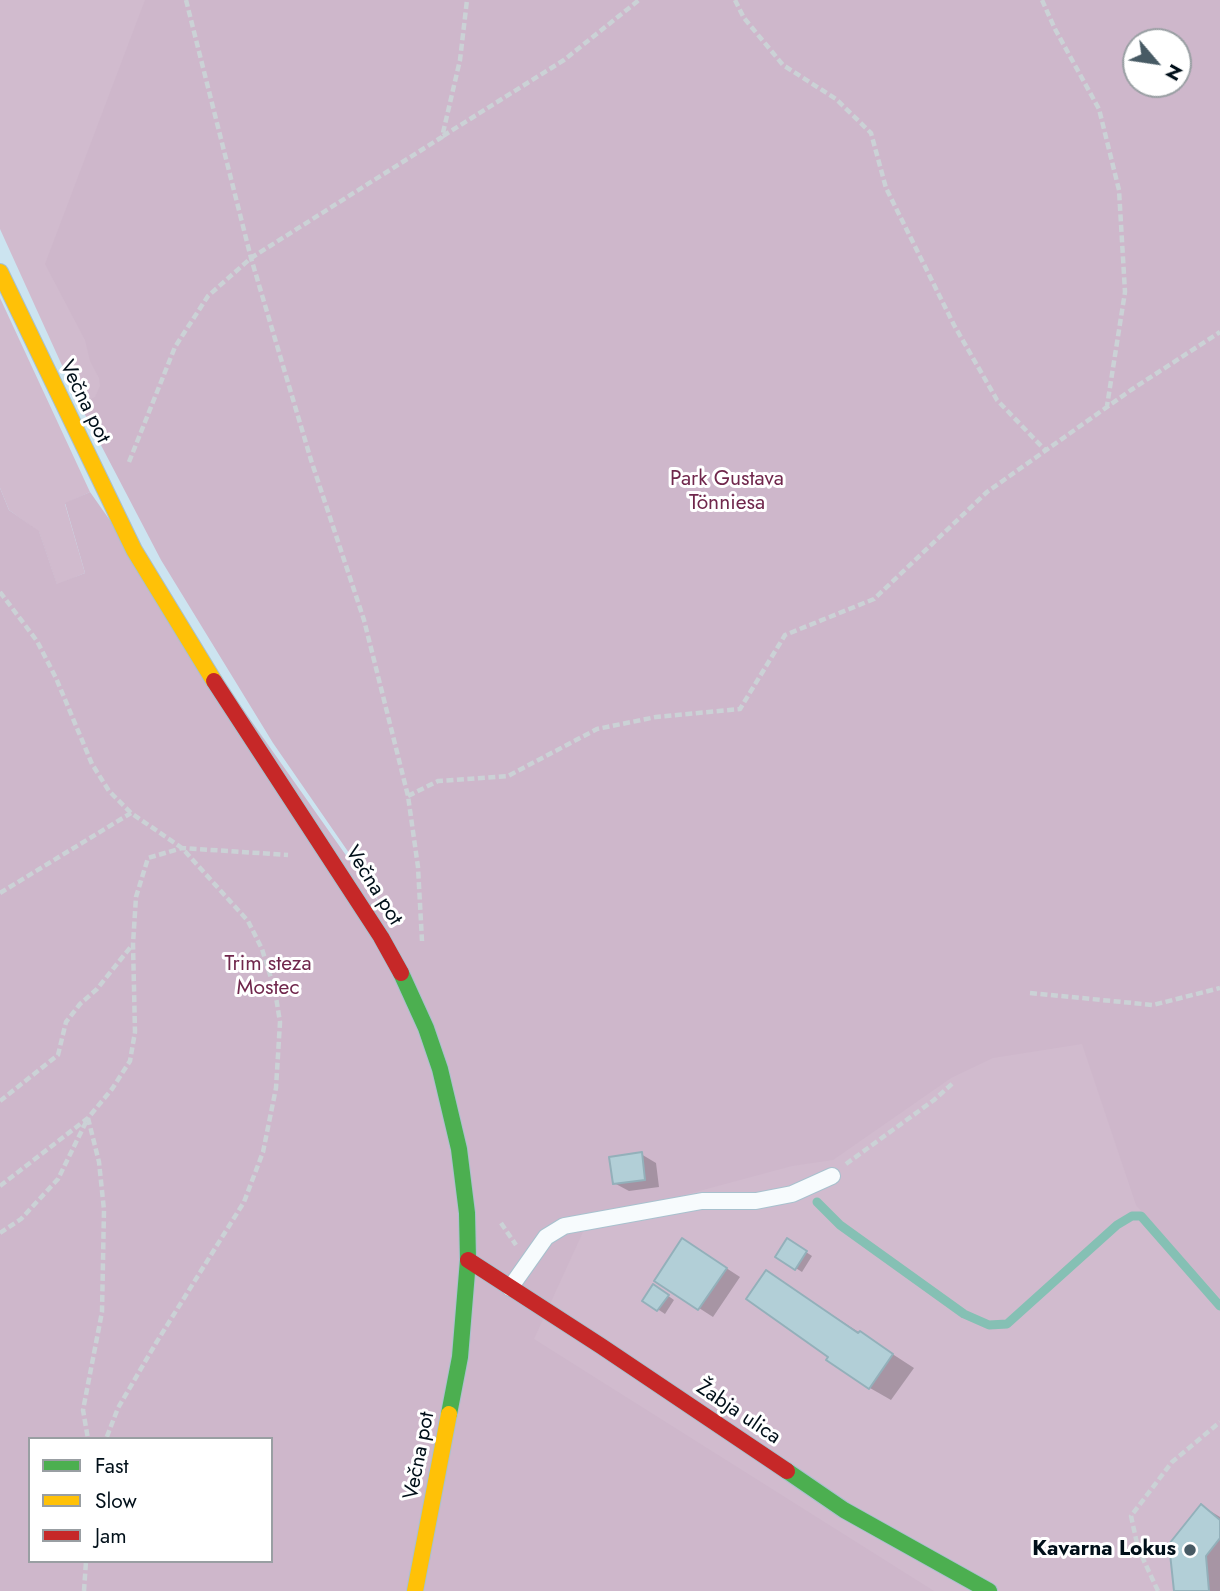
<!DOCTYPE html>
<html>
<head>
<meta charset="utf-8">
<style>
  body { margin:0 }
  #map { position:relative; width:1220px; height:1591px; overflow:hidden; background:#cce4f0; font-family:Jost,sans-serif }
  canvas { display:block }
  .legend { position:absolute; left:28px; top:1437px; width:245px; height:126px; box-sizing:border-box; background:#fff; border:2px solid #999fa3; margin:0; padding:9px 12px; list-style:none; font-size:21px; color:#000f19 }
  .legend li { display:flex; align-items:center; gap:14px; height:35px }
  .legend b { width:35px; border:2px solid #999fa3 }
  .north { position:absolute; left:1122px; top:28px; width:70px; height:70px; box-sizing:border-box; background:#fff; border:2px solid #999fa3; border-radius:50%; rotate:119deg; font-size:19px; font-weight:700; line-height:28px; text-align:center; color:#000f19 }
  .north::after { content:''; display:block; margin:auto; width:24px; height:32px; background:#475a64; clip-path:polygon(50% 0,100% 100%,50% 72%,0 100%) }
</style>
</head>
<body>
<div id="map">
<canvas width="1220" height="1591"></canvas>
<ul class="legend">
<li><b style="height:9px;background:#4caf50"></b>Fast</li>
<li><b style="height:9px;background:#ffc107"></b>Slow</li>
<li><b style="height:9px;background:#c62828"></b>Jam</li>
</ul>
<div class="north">N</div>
</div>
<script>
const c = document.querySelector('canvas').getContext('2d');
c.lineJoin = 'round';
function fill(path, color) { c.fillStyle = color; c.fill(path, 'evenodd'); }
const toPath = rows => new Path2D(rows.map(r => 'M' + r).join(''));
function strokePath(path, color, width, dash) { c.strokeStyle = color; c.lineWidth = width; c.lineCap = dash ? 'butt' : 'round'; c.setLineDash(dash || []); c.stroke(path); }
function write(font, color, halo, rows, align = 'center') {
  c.font = font + ' Jost,sans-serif'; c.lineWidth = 6; c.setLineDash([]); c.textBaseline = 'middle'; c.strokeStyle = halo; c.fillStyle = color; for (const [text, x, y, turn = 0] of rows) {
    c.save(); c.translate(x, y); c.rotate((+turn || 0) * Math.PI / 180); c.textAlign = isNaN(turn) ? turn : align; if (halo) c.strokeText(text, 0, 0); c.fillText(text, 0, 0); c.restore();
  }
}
const green = toPath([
  [0,0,1220,0,1220,1591,474,1591,547,1166,95,398,80,405,0,229],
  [1136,42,1178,42,1178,84,1136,84],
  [0,298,90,492,65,504,85,573,57,585,39,532,9,510,0,488]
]);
const forest = toPath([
  [145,0,1220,0,1220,1298,1136,1205,1082,1044,993,1058,951,1078,833,1160,792,1166,588,1221,534,1339,934,1591,0,1591,0,488,9,510,39,531,57,584,85,573,65,503,90,492,381,905,358,866,273,743,161,560,80,405,95,397,100,386,99,378,90,361,85,340,45,264],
  [1136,42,1178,42,1178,84,1136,84],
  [30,1439,271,1439,271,1561,30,1561]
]);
const shadow = toPath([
  [641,1154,656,1163,659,1187,629,1191,614,1183],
  [794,1244,812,1256,802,1272,777,1256],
  [697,1249,740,1277,713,1317,657,1281],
  [766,1272,914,1368,891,1400,870,1388,831,1356],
  [660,1290,674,1300,665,1314,644,1300],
  [1202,1506,1220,1517,1220,1591,1176,1591]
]);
const stream = toPath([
  [817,1202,840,1225,964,1314,989,1325,1007,1324,1117,1225,1132,1216,1141,1216,1220,1306]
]);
const building = toPath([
  [642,1152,645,1180,613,1184,609,1157,642,1152],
  [682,1238,727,1268,698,1310,654,1281,682,1238],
  [787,1238,807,1251,795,1270,775,1257,787,1238],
  [766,1270,858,1333,860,1331,893,1354,869,1389,826,1360,828,1357,746,1299,766,1270],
  [653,1284,669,1295,657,1311,642,1301,653,1284],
  [1201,1504,1220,1520,1220,1538,1206,1556,1209,1591,1174,1591,1169,1544,1201,1504]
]);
const path = toPath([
  [186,0,251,258,311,460,364,620,408,796,418,867,422,941],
  [735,0,744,18,783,65,836,99,871,133,886,188,954,325,997,400,1045,450],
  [1042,0,1055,29,1099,109,1119,190,1125,292,1107,406],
  [443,136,564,60,639,0],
  [129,462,175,347,208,296,251,258,442,137,460,60,467,0],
  [0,592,37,641,56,678,92,764,109,791,131,813,182,848,248,921,262,949,275,991,280,1022,276,1088,263,1152,244,1202,156,1343,118,1408,106,1439],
  [408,796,438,781,508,776,597,729,656,717,740,709,785,635,874,599,987,492,1131,390,1220,332],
  [0,893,131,813],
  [1030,993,1153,1005,1220,988],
  [0,1101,58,1055,66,1022,80,1004,97,989,133,944],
  [88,1118,99,1162,104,1210,102,1312,83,1410,88,1439],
  [846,1164,934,1100,953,1083],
  [0,1186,88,1118,112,1089,130,1061,135,1032,133,944,136,897,148,858,182,848,288,855],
  [501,1223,516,1245],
  [0,1233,21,1219,58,1179,86,1122],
  [84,1591,86,1561],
  [1158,1591,1138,1548,1131,1516,1172,1462,1220,1422]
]);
const lane = toPath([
  [510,1288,546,1237,564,1226,702,1201,756,1201,792,1194,832,1176]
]);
const fast = toPath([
  [401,973,426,1028,440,1069,459,1149,467,1213,468,1260,460,1357,449,1414],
  [787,1471,844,1510,989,1591]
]);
const slow = toPath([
  [0,272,134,550,214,681],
  [415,1591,449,1414]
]);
const jam = toPath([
  [214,681,381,937,401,973],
  [468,1260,601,1346,787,1471]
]);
const markers = [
  [1190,1550,7,"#475a64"]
];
const streetNames = [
  ["Večna pot",84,402,64],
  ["Večna pot",373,886,58],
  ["Žabja ulica",738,1413,34],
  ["Večna pot",420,1456,-79]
];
const parkNames = [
  ["Park Gustava",727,480],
  ["Tönniesa",727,504],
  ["Trim steza",268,965],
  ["Mostec",268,989]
];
const poiNames = [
  ["Kavarna Lokus",1176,1550]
];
fill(green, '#d1bbce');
fill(forest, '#ceb7cb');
fill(shadow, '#0003');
strokePath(stream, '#85c0b4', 9);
fill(building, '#b2cfd7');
strokePath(building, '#93b0ba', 2);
strokePath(lane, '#a8c1ce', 18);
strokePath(fast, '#a8c1ce', 18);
strokePath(slow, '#a8c1ce', 18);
strokePath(jam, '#a8c1ce', 18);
strokePath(path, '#cbd2d6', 4.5, [7, 3.5]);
strokePath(lane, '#f7fbfd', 16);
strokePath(fast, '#4caf50', 16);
strokePath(slow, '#ffc107', 16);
strokePath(jam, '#c62828', 16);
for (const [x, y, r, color] of markers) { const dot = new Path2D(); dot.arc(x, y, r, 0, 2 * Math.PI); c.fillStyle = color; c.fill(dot); strokePath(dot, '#fff', 2.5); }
write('21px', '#000f19', '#fff', streetNames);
write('21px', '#70274c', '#fff', parkNames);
write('bold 21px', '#000f19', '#fff', poiNames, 'right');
</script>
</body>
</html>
